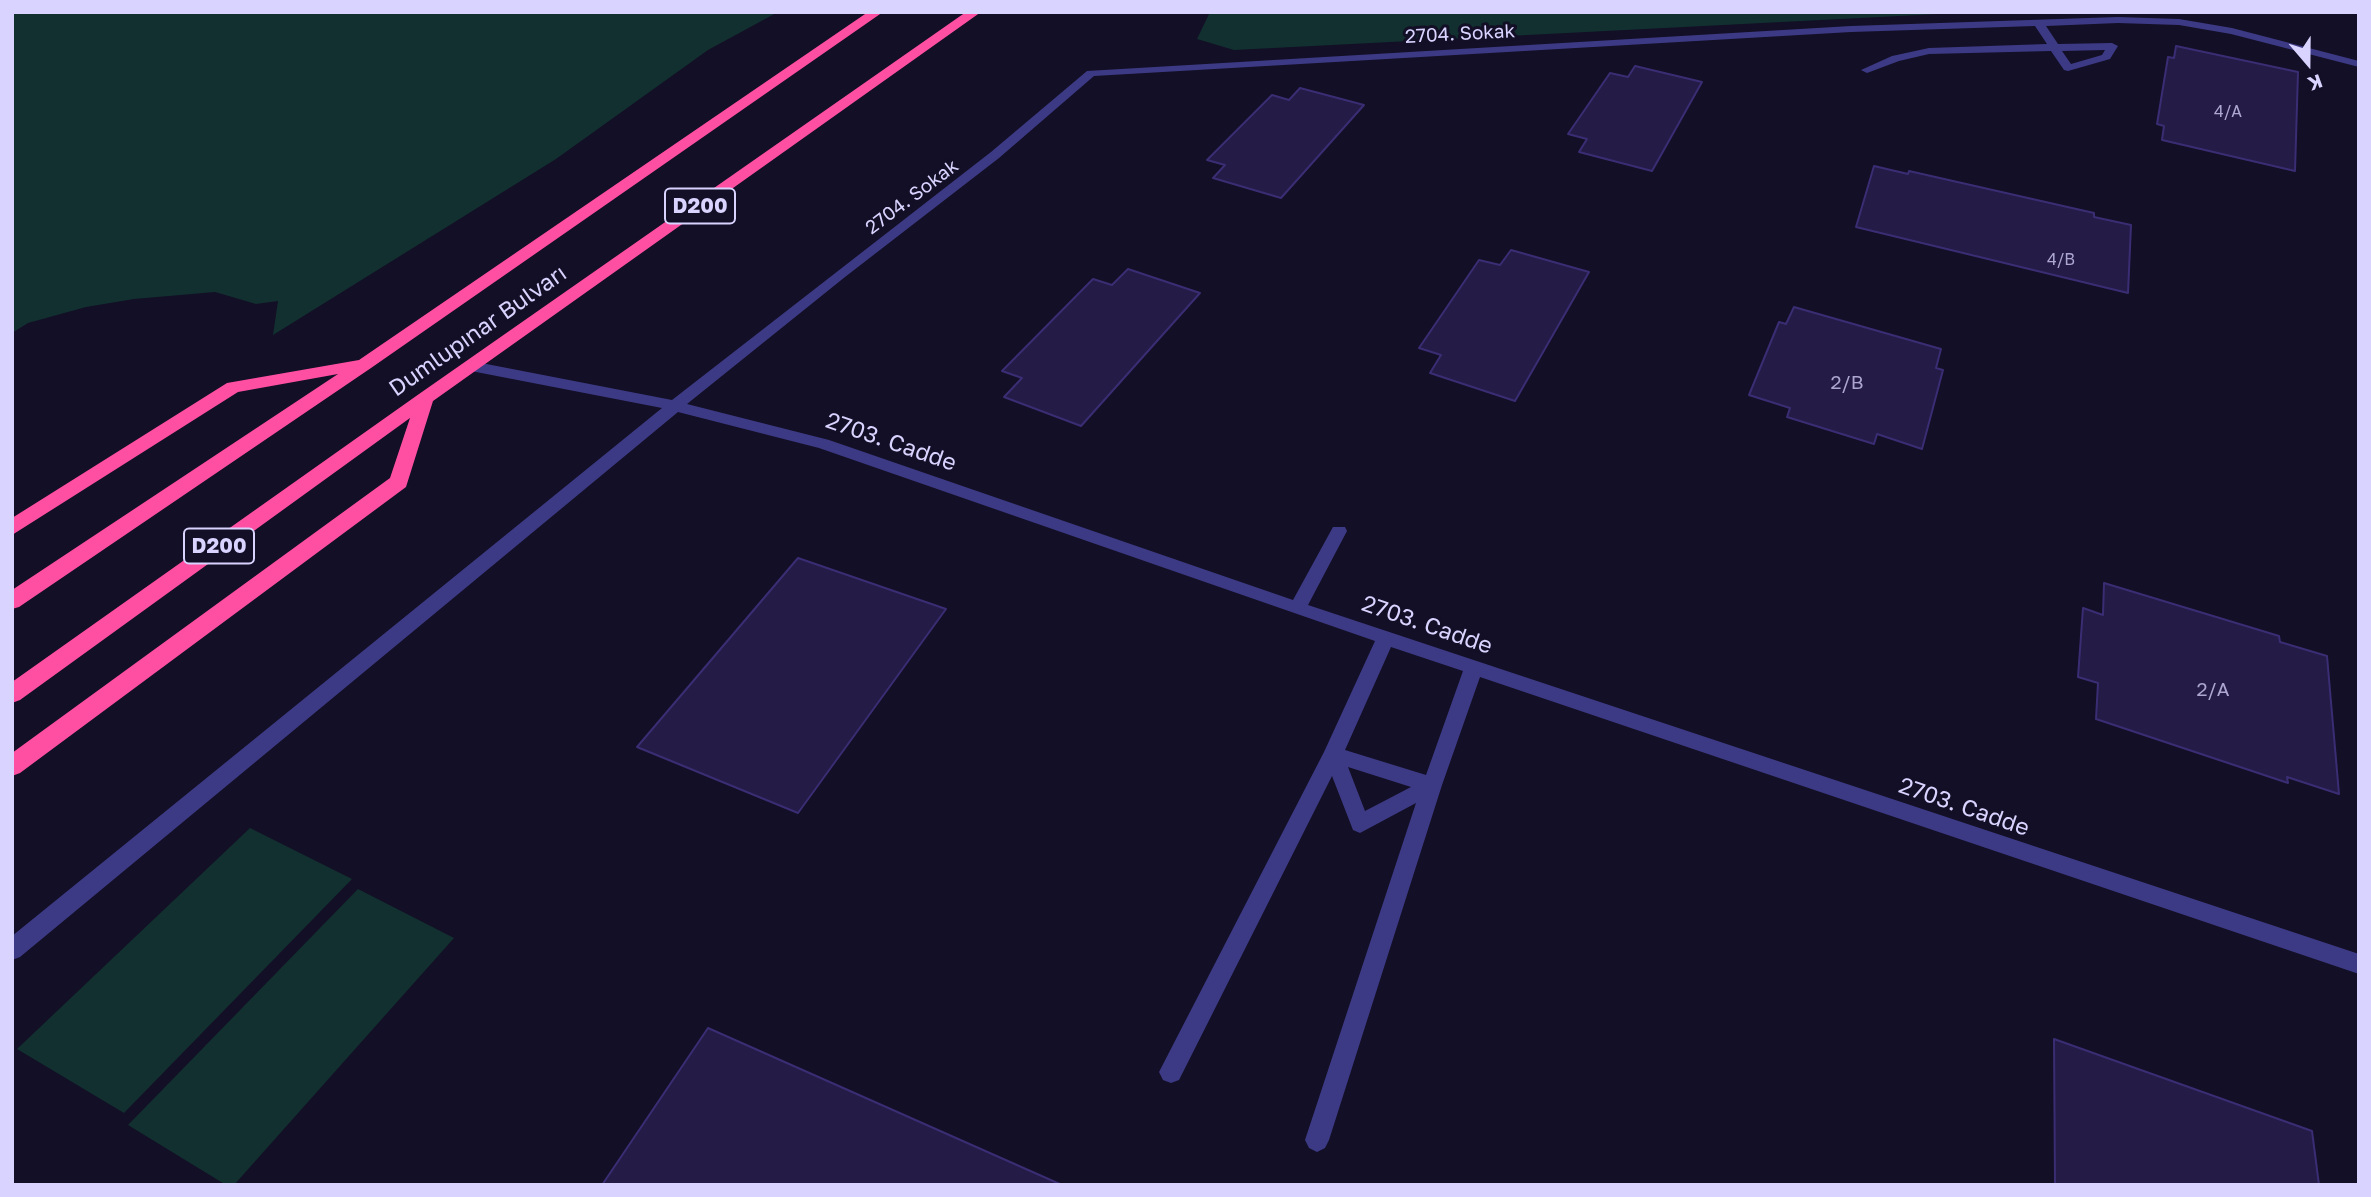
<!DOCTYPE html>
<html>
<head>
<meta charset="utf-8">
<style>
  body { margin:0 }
  #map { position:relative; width:2371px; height:1197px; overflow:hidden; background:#130f26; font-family:"Golos Text",sans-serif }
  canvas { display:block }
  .frame { position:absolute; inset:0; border:14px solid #d9d4ff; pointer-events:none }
  .north { position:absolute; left:2273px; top:28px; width:70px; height:70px; -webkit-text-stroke:5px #130f26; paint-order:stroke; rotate:160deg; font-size:19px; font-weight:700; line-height:28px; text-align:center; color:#d9d4ff }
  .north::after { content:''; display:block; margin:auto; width:24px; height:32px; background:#d9d4ff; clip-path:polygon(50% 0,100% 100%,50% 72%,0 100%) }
</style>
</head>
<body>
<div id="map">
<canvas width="2371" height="1197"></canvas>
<div class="frame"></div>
<div class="north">K</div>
</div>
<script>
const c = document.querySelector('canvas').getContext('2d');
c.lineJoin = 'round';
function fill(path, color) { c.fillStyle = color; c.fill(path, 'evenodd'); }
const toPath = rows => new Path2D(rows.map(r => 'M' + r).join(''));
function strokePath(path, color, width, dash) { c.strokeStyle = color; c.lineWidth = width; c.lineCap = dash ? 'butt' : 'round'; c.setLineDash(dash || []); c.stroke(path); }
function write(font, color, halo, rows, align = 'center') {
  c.font = font + ' "Golos Text",sans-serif'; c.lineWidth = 6; c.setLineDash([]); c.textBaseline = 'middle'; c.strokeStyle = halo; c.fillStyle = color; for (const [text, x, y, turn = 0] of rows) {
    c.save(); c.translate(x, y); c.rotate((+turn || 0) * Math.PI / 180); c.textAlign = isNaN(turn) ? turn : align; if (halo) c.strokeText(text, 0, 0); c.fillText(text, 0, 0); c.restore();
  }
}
const green = toPath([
  [12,12,778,12,708,50,556,159,273,335,278,301,256,304,215,292,134,299,86,307,28,323,12,333],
  [1210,12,1957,12,1958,13,1234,50,1197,39],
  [250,828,352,879,124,1113,17,1049],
  [358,889,454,938,234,1185,226,1185,128,1125]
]);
const building = toPath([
  [2176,46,2298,72,2295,171,2162,140,2164,126,2157,124,2168,57,2174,58,2176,46],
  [1635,66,1702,82,1652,171,1579,152,1587,139,1568,134,1610,73,1628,77,1635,66],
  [1300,88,1364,105,1281,198,1213,178,1225,165,1207,160,1272,95,1289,100,1300,88],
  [1874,166,1908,174,1909,171,2094,213,2094,217,2131,225,2128,293,1856,227,1874,166],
  [1511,250,1589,272,1515,401,1430,373,1441,355,1419,348,1479,260,1500,265,1511,250],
  [1128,269,1200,293,1081,426,1004,397,1022,378,1002,371,1093,279,1112,285,1128,269],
  [1794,307,1941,349,1936,368,1943,370,1922,449,1877,434,1874,444,1787,417,1790,408,1749,395,1779,322,1786,324,1794,307],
  [798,558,946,609,798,813,637,747,798,558],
  [2104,583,2279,636,2280,642,2327,656,2339,794,2287,777,2288,783,2096,719,2098,683,2078,677,2083,608,2103,615,2104,583],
  [708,1028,1062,1185,602,1185,708,1028],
  [2054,1039,2312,1131,2319,1185,2055,1185,2054,1039]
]);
const minor = toPath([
  [2118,17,2179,19,2232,28,2359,61,2359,67,2231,34,2179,25,2118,23,2046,26,2058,44,2112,43,2118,46,2110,59,2068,71,2064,70,2051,51,1929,54,1899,61,1867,73,1861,70,1892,56,1929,48,2047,44,2035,26,1851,32,1094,76,999,158,845,277,687,404,829,440,1293,600,1333,527,1345,527,1347,531,1308,605,2359,954,2359,974,1480,677,1442,785,1329,1140,1325,1148,1317,1152,1309,1148,1305,1140,1416,803,1360,833,1353,830,1332,776,1179,1080,1171,1083,1163,1080,1159,1072,1324,752,1375,641,819,448,678,412,20,957,12,960,12,936,662,408,471,371,466,369,464,366,466,363,471,361,672,400,991,152,1087,71,1851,26,2118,17],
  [2105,50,2102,55,2071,64,2062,51,2105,50],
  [1391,647,1463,671,1426,775,1345,750,1391,647],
  [1348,767,1411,787,1365,811,1348,767]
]);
const highway = toPath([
  [868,12,883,12,371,368,19,607,12,609,12,590,338,374,238,392,12,535,12,518,227,383,359,360,868,12],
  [966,12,981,12,433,401,406,487,20,773,12,776,12,753,390,478,410,418,20,700,12,703,12,682,419,394,966,12]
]);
const farNumbernames = [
  ["4/A",2228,112],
  ["4/B",2061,260]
];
const farStreetnames = [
  ["2704. Sokak",1460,34,-3],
  ["2704. Sokak",912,197,-37]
];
const numberNames = [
  ["2/B",1847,383],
  ["2/A",2213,690]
];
const shields = [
  [700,206,70],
  [219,546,70]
];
const shieldNames = [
  ["D200",700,206],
  ["D200",219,546]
];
const streetNames = [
  ["Dumlupınar Bulvarı",478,331,-35],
  ["2703. Cadde",891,442,19],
  ["2703. Cadde",1427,625,19],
  ["2703. Cadde",1964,807,19]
];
fill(green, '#12302f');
fill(building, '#241b47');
strokePath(building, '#3b2d73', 2);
fill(minor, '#3d3a85');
fill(highway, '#ff4fa3');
write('16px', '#aca6d1', null, farNumbernames);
write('19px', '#d9d4ff', '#130f26', farStreetnames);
write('19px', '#aca6d1', null, numberNames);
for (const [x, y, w] of shields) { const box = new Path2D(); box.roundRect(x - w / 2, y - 17.5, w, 35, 5); c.fillStyle = '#130f26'; c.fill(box); strokePath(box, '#d9d4ff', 2); }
write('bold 21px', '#d9d4ff', null, shieldNames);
write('23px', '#d9d4ff', '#130f26', streetNames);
</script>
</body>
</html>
